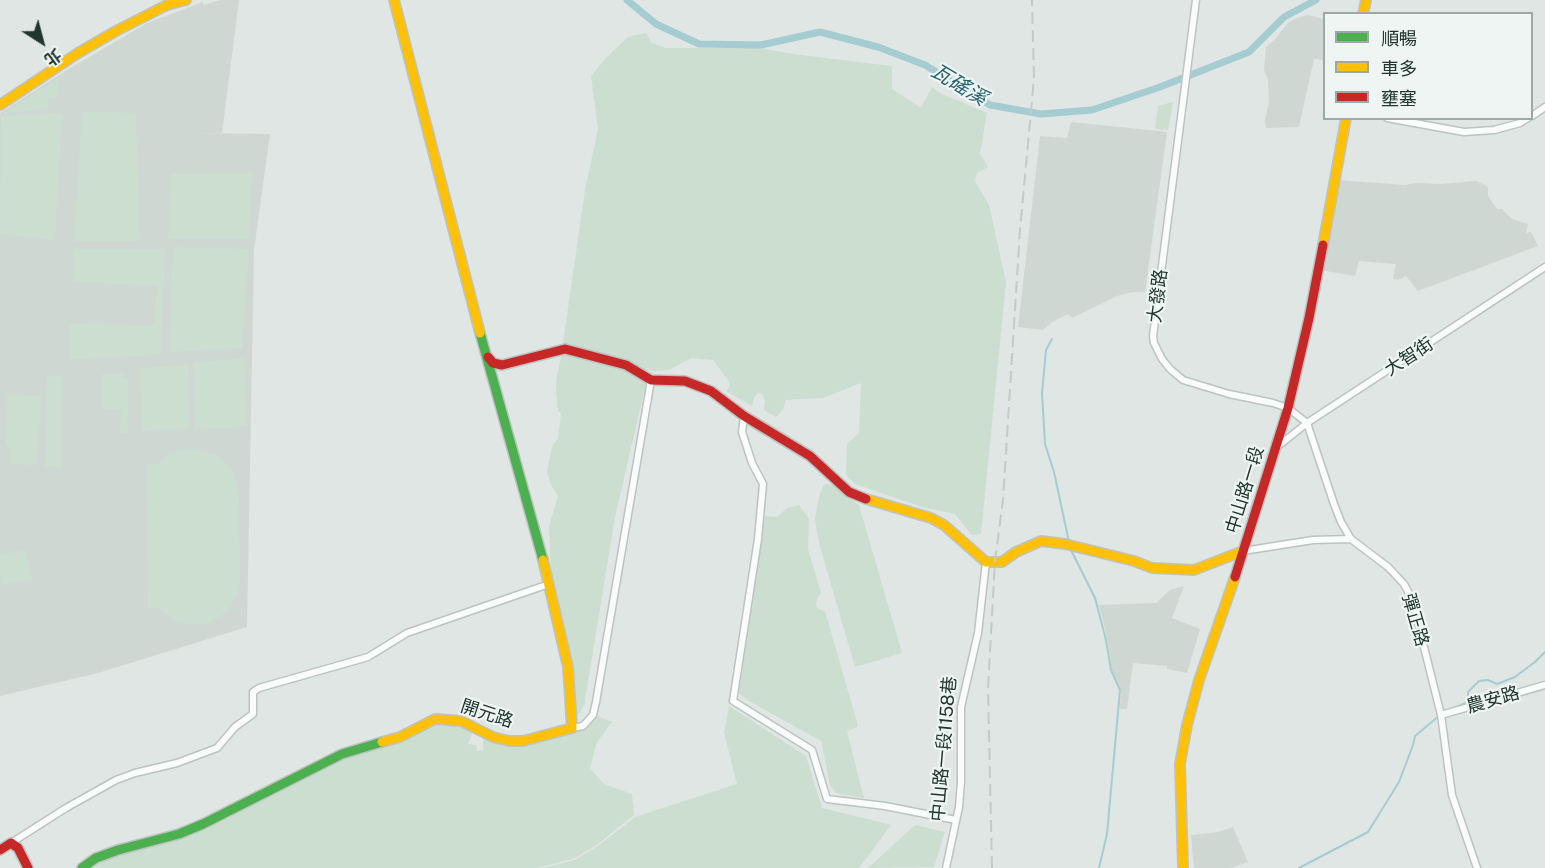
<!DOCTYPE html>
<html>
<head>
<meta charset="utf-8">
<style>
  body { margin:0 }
  #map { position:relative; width:1545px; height:868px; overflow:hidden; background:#e0e6e3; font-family:"Public Sans","Noto Sans TC",sans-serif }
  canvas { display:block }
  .legend { position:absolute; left:1323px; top:12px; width:210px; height:108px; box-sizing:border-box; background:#eef5f2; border:2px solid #9ca9a4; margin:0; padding:8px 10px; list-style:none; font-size:18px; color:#213630 }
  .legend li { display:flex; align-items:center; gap:12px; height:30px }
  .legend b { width:30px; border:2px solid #9ca9a4 }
  .north { position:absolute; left:12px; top:12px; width:60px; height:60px; -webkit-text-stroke:4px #eef5f2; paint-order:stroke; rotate:144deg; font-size:16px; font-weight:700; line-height:24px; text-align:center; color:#213630 }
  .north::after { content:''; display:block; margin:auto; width:21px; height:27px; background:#213630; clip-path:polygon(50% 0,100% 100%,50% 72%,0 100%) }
</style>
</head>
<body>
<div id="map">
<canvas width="1545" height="868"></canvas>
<ul class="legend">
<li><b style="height:8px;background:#4caf50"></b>順暢</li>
<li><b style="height:8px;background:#ffc107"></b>車多</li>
<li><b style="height:8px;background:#c62828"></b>壅塞</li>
</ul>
<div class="north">北</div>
</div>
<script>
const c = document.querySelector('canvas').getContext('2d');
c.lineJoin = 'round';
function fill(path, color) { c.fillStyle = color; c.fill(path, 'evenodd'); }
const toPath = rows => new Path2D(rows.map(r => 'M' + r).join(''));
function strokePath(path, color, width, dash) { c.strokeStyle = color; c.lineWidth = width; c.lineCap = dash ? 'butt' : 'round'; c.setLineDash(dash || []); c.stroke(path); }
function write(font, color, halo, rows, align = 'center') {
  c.font = font + ' "Public Sans","Noto Sans TC",sans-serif'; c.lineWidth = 4.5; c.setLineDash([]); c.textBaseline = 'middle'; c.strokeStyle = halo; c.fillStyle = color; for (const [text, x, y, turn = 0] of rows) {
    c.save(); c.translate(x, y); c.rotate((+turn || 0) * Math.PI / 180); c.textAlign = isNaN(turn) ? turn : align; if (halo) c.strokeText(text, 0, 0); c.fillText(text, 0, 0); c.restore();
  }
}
const built = toPath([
  [220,0,239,0,222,133,190,133,270,134,254,250,247,627,98,673,0,696,0,113,67,70,147,23,203,2,203,5],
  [1308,15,1324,19,1324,60,1314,59,1299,127,1266,128,1265,120,1269,102,1268,79,1264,70,1266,47,1275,39,1288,23,1297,18],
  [1071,122,1167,132,1145,292,1133,292,1117,296,1072,318,1068,314,1052,322,1043,330,1018,327,1040,136,1067,138],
  [1337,180,1405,185,1416,183,1440,184,1477,181,1488,187,1488,196,1497,209,1502,209,1512,219,1528,224,1526,233,1531,232,1538,246,1418,291,1406,276,1398,280,1393,279,1396,264,1359,261,1355,276,1320,270],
  [1184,586,1172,618,1200,629,1187,673,1167,669,1167,666,1133,663,1127,709,1120,709,1121,690,1112,670,1108,642,1099,605,1156,603,1170,590],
  [1233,827,1248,862,1231,868,1194,868,1191,835,1218,832]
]);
const green = toPath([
  [646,33,652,43,666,48,759,48,800,55,892,66,892,89,921,108,932,87,942,94,987,113,980,154,988,167,977,173,975,181,989,205,1006,282,981,534,972,535,955,514,922,507,855,484,846,475,847,444,859,433,861,383,823,398,786,400,783,409,776,417,764,410,765,400,762,394,758,393,754,398,752,406,726,391,730,386,728,380,713,360,691,358,669,370,652,371,563,343,585,190,598,129,591,76,606,58,628,37],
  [60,77,57,99,48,99,48,108,2,114],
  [1173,102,1168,130,1155,129,1158,106],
  [82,111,133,113,136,115,140,241,74,241],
  [62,113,55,240,0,234,1,116],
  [252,173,249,239,168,239,171,174],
  [173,247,249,249,242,348,169,352],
  [74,249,165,249,161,355,69,359,70,324,154,325,157,286,73,282],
  [563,350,622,366,646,384,615,517,584,706,577,717,571,717,556,619,551,572,549,526,558,496,551,485,547,472,552,446,558,439,561,413,558,411,556,388,557,375],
  [244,358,247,427,195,429,193,363],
  [188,365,189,428,141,431,140,368],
  [102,374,123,374,123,378,128,378,128,433,120,433,121,410,101,409],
  [47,376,63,376,62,468,45,466],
  [7,395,41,396,37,465,11,464,10,462,11,452,6,442],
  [192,448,215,454,223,460,232,469,239,491,240,583,237,595,231,606,221,616,209,623,194,625,178,623,157,608,148,608,146,464,157,464,170,453],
  [827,484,833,485,859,505,902,653,855,667,819,543,815,519,819,497,823,486],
  [799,505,809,519,808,549,821,593,817,598,816,605,818,609,825,611,858,726,847,732,864,798,836,793,830,785,821,741,749,701,739,693,765,516,777,517,787,508],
  [26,550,32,579,2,585,0,574,0,555],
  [607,648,597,716,612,722,597,742,590,768,604,784,632,794,634,815,598,844,575,858,537,868,87,868,125,844,206,820,332,754,396,739,428,722,453,723,473,731,468,744,476,745,477,751,483,750,483,740,488,736,509,742,584,722,588,718,599,685],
  [729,706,806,756,822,808,891,825,859,868,543,868,575,860,598,846,635,817,737,784,724,733],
  [915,825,945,832,934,867,868,868]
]);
const stream = toPath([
  [1052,339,1046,350,1042,393,1045,444,1054,472,1069,542],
  [1071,550,1095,598,1106,640,1111,670,1120,690,1107,834,1099,868],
  [1446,711,1466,703,1468,700,1468,692,1479,681,1488,680,1497,684,1515,677,1535,662,1545,652],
  [1299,868,1368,832,1399,782,1413,745,1415,736,1439,716]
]);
const canal = toPath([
  [627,0,656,24,699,44,761,45,820,32,878,47,925,65,990,105,1041,114,1092,110,1160,87,1249,52,1284,17,1316,0]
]);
const street = toPath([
  [1196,0,1153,336,1154,343,1162,359,1170,369,1183,380,1229,394,1273,403,1288,408,1307,423,1334,504,1341,522,1351,539,1388,567,1404,584,1412,599,1441,715,1452,795,1477,868],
  [1532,116,1545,107],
  [1387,118,1464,132,1494,130,1520,123,1528,118],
  [744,416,742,432,752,463,763,484,758,539,733,701,812,750,827,799,885,806,956,820],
  [1277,447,1307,423,1545,267],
  [1243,551,1313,540,1351,539],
  [1441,715,1545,685],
  [572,728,583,726,593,715,596,702,651,380],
  [11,843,66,808,116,780,135,773,177,763,217,748,235,727,253,714,253,692,259,688,368,657,407,633,549,584],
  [946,868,959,807,961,782,961,707,978,633,986,562]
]);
const fast = toPath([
  [480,333,543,560],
  [82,868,96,858,118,850,179,834,203,824,342,754,382,742]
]);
const slow = toPath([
  [394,0,480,333],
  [1363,14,1366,0],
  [0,105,78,53,116,31,167,5,186,0],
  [1323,245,1346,118],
  [866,499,931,518,944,525,986,562,1002,562,1016,552,1041,541,1065,544,1134,561,1152,568,1194,570,1243,551],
  [382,742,400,737,435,719,461,721,493,737,509,741,523,741,572,728,568,667,543,560],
  [1183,868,1180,764,1187,725,1199,680,1235,577]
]);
const jam = toPath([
  [488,357,493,363,502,365,565,349,626,365,651,380,685,381,711,391,744,416,810,456,849,492,866,499],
  [1235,577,1288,408,1309,318,1323,245],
  [0,850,11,843,18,848,28,868]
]);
const rail = toPath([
  [992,868,988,688,995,561,1003,500,1020,230,1034,78,1032,0]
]);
const streetNames = [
  ["大發路",1158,296,-83],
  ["大智街",1409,357,-33],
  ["中山路一段",1245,490,-73],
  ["彈正路",1415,620,74],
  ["農安路",1493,700,-16],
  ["開元路",487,714,18],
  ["中山路一段1158巷",944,749,-85]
];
const waterNames = [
  ["瓦磘溪",959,85,31]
];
fill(built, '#cfd7d3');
fill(green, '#cbded0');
strokePath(stream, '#a4ccd1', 2);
strokePath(canal, '#a4ccd1', 7);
strokePath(street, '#bdc3c0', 9);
strokePath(fast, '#bdc3c1', 12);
strokePath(slow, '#bdc3c1', 12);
strokePath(jam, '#bdc3c1', 12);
strokePath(street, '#fafbfb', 6);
strokePath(fast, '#4caf50', 9);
strokePath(slow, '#ffc107', 9);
strokePath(jam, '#c62828', 9);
strokePath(rail, '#c5c9c8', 2, [12, 6]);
write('18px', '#213630', '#eef5f2', streetNames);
write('italic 20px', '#22616c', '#eef5f2', waterNames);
</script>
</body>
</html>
